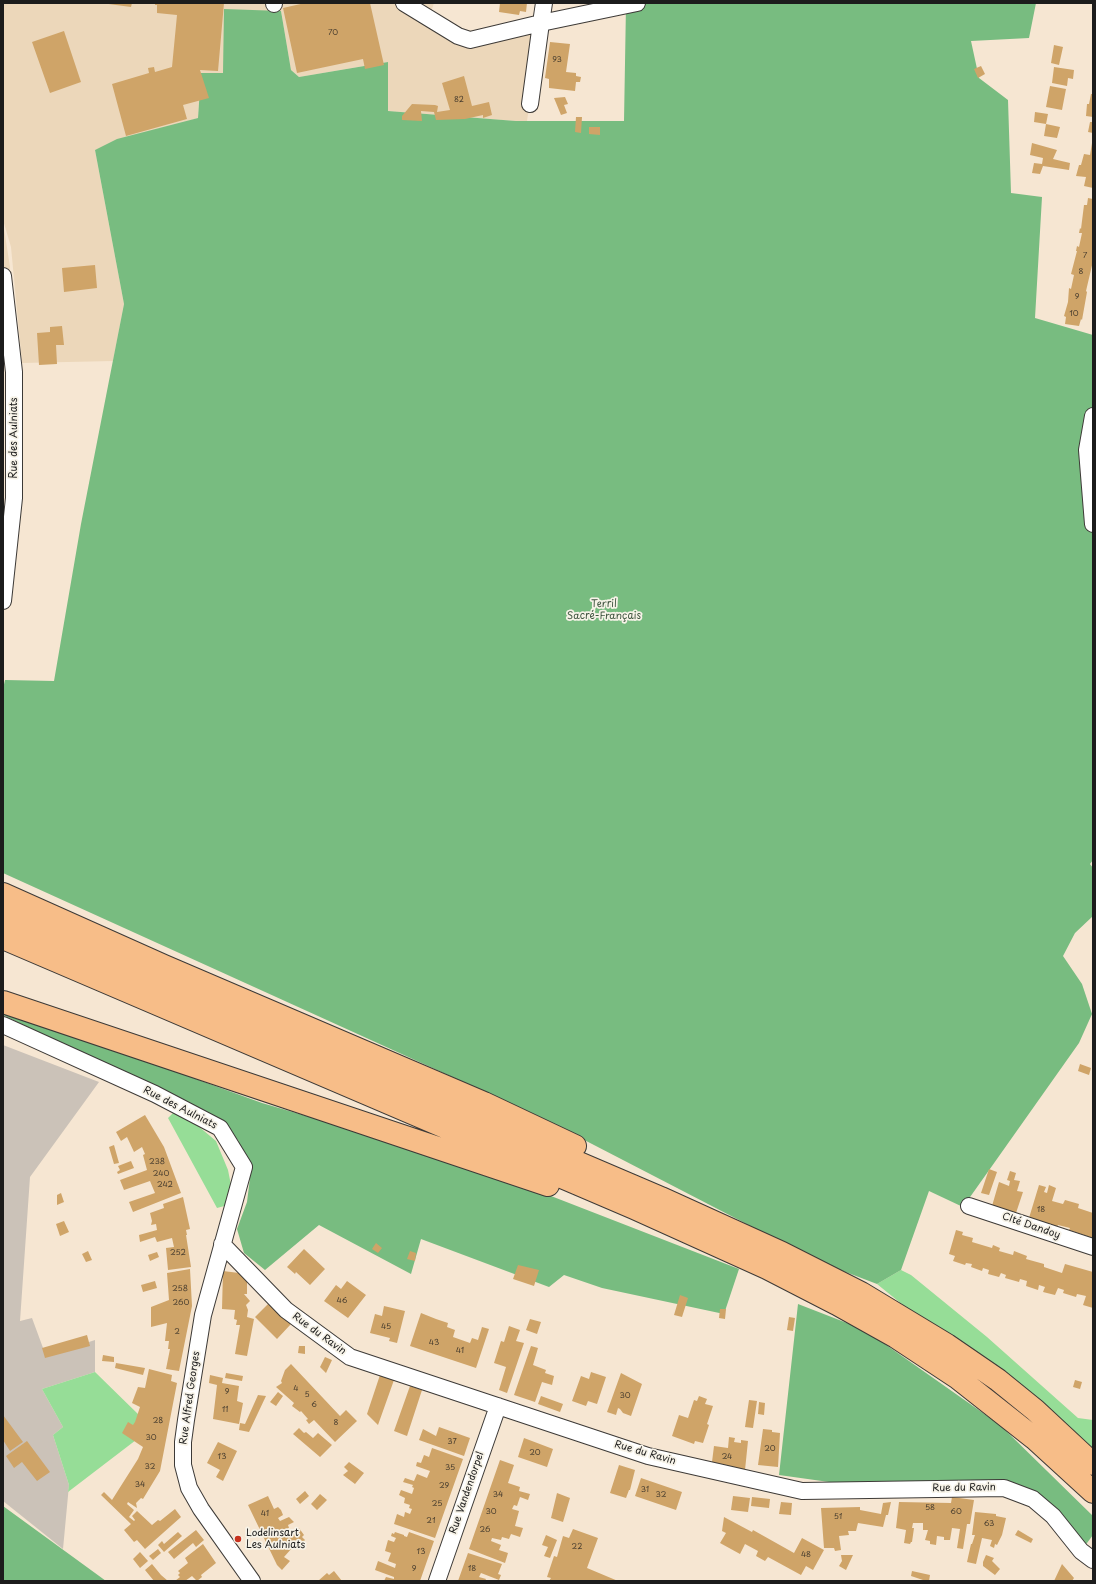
<!DOCTYPE html>
<html>
<head>
<meta charset="utf-8">
<style>
  body { margin:0 }
  #map { position:relative; width:1096px; height:1584px; overflow:hidden; background:#f6e6d2; font-family:"Playpen Sans",sans-serif }
  canvas { display:block }
  .frame { position:absolute; inset:0; border:4px solid #1c1c1c; pointer-events:none }
</style>
</head>
<body>
<div id="map">
<canvas width="1096" height="1584"></canvas>
<div class="frame"></div>
</div>
<script>
const c = document.querySelector('canvas').getContext('2d');
c.lineJoin = 'round';
function fill(path, color) { c.fillStyle = color; c.fill(path, 'evenodd'); }
const toPath = rows => new Path2D(rows.map(r => 'M' + r).join(''));
function strokePath(path, color, width, dash) { c.strokeStyle = color; c.lineWidth = width; c.lineCap = dash ? 'butt' : 'round'; c.setLineDash(dash || []); c.stroke(path); }
function write(font, color, halo, rows, align = 'center') {
  c.font = font + ' "Playpen Sans",sans-serif'; c.lineWidth = 3.5; c.setLineDash([]); c.textBaseline = 'middle'; c.strokeStyle = halo; c.fillStyle = color; for (const [text, x, y, turn = 0] of rows) {
    c.save(); c.translate(x, y); c.rotate((+turn || 0) * Math.PI / 180); c.textAlign = isNaN(turn) ? turn : align; if (halo) c.strokeText(text, 0, 0); c.fillText(text, 0, 0); c.restore();
  }
}
const built = toPath([
  [3,3,434,3,429,18,458,36,541,23,527,121,516,121,387,111,388,62,299,77,291,70,281,11,223,73,201,73,198,118,95,150,124,304,113,361,22,363,11,247,3,220],
  [3,222,10,267,3,389]
]);
const industrial = toPath([
  [3,1045,99,1082,30,1177,20,1321,32,1318,46,1356,95,1340,95,1372,42,1389,63,1427,53,1435,69,1485,63,1549,3,1501]
]);
const green = toPath([
  [173,1113,185,1115,216,1141,228,1170,233,1195,228,1205,217,1208,168,1118],
  [901,1270,911,1275,987,1337,1078,1418,1093,1420,1093,1457,1055,1428,877,1284],
  [95,1372,140,1416,136,1440,68,1492,69,1485,53,1435,63,1427,42,1389]
]);
const forest = toPath([
  [637,3,1036,3,1029,38,971,41,979,78,1008,100,1011,193,1042,197,1035,318,1093,335,1093,399,1088,442,1093,522,1093,860,1090,864,1093,868,1093,916,1075,933,1063,956,1082,984,1092,1014,1079,1043,963,1207,929,1191,901,1270,877,1284,822,1263,536,1115,3,873,3,689,5,680,54,681,81,524,124,304,95,150,117,139,198,118,201,73,223,73,224,9,281,11,291,70,299,77,388,62,388,111,516,121,624,121,626,5],
  [3,1009,262,1103,466,1163,739,1269,724,1314,602,1288,564,1275,549,1287,421,1239,411,1274,319,1225,265,1270,244,1253,237,1229,247,1202,250,1178,238,1140,192,1106,3,1015],
  [798,1304,865,1330,1000,1425,1093,1516,1093,1535,1081,1551,1053,1516,1018,1497,966,1480,872,1488,779,1475],
  [3,1506,106,1581,3,1581]
]);
const building = toPath([
  [101,3,132,3,131,7],
  [155,3,224,3,218,71,200,70,209,98,183,105,187,119,126,136,112,84,149,73,148,68,154,67,155,72,172,67,177,15,157,13,157,5,155,5],
  [305,3,370,3,384,65,365,69,363,59,297,73,283,8],
  [500,3,527,3,526,12,520,11,519,15,499,12],
  [64,31,81,82,50,93,32,42],
  [550,42,570,44,566,72,576,73,576,76,581,77,580,82,576,82,575,91,549,88,549,79,545,78],
  [1054,45,1063,47,1059,65,1051,63],
  [981,66,985,74,978,78,974,69],
  [1054,67,1074,70,1073,79,1068,78,1067,86,1052,83],
  [464,76,472,106,489,102,492,115,483,118,483,115,465,119,436,120,434,112,421,111,422,121,402,120,402,116,412,104,435,105,438,106,437,112,450,110,442,83],
  [1050,86,1066,89,1062,110,1046,107],
  [1091,94,1093,94,1093,117,1086,116,1087,104,1089,104],
  [565,97,568,104,564,105,567,113,561,115,554,98],
  [1035,112,1048,114,1046,124,1034,122],
  [576,117,582,117,581,133,575,132],
  [1090,122,1093,122,1093,133,1088,132],
  [1046,124,1060,127,1057,138,1044,136],
  [589,127,600,127,600,135,589,134],
  [1032,143,1057,150,1053,159,1070,163,1069,170,1043,166,1040,174,1032,173,1034,163,1042,164,1043,158,1030,155],
  [1092,143,1093,143,1093,188,1084,186,1086,177,1076,176,1079,165,1081,165,1084,154,1090,155],
  [1088,198,1093,199,1093,261,1086,291,1087,292,1082,320,1081,319,1079,326,1065,324,1066,317,1064,316,1068,302,1069,288,1071,289,1074,275,1071,274,1077,251,1076,251,1077,246,1079,247,1082,233,1079,233,1080,228,1081,229,1084,205,1087,205],
  [95,265,97,288,64,292,62,268],
  [62,326,64,345,56,345,57,364,39,365,37,333,50,332,50,327],
  [1080,1064,1091,1068,1089,1075,1078,1071],
  [145,1115,164,1147,181,1193,133,1212,129,1202,155,1193,150,1181,124,1190,120,1180,147,1170,143,1155,145,1154,142,1147,134,1152,127,1137,121,1141,116,1132],
  [114,1145,119,1163,114,1164,109,1147],
  [131,1161,134,1168,118,1174,117,1172,120,1170,118,1166],
  [989,1169,997,1172,989,1195,981,1193],
  [1010,1171,1016,1173,1014,1180,1020,1181,1017,1191,1023,1192,1016,1213,992,1206,999,1182,1009,1186,1010,1181,1007,1180],
  [1039,1185,1046,1187,1044,1192,1047,1193,1049,1185,1056,1188,1052,1201,1063,1204,1065,1200,1079,1204,1078,1208,1093,1213,1093,1238,1069,1230,1070,1228,1058,1225,1057,1227,1029,1218],
  [61,1193,64,1202,57,1205,57,1195],
  [183,1197,190,1229,186,1230,187,1235,186,1235,191,1267,168,1270,166,1248,174,1247,172,1238,157,1242,155,1237,140,1242,139,1235,157,1230,156,1224,151,1225,152,1221,150,1213,164,1208,163,1204],
  [64,1221,69,1232,60,1236,56,1224],
  [956,1230,963,1232,962,1235,973,1238,972,1242,992,1248,993,1245,1000,1248,999,1251,1013,1255,1014,1251,1027,1256,1026,1259,1044,1264,1044,1267,1062,1273,1065,1264,1093,1272,1093,1308,1083,1305,1086,1296,1077,1294,1076,1297,1063,1293,1064,1290,1058,1288,1055,1295,1043,1292,1045,1287,1039,1285,1038,1290,1026,1286,1027,1281,1020,1279,1019,1282,1005,1278,1006,1275,1001,1273,999,1277,988,1274,989,1270,983,1268,982,1271,971,1267,972,1264,966,1263,965,1265,953,1261,955,1256,949,1254],
  [376,1243,382,1248,378,1253,372,1249],
  [304,1249,325,1269,310,1285,296,1272,295,1274,287,1267],
  [88,1251,92,1260,86,1262,82,1254],
  [410,1251,416,1253,415,1261,407,1259],
  [157,1252,159,1257,150,1261,148,1255],
  [518,1265,539,1270,534,1286,513,1279],
  [190,1269,192,1306,179,1371,166,1369,170,1349,168,1349,169,1341,165,1341,167,1323,151,1327,151,1307,169,1300,167,1273],
  [223,1271,239,1273,247,1281,247,1294,244,1294,250,1301,246,1305,248,1310,247,1317,254,1319,247,1356,235,1354,240,1325,236,1325,237,1320,234,1319,235,1310,222,1309],
  [155,1281,157,1288,143,1292,141,1285],
  [347,1281,366,1295,348,1318,324,1301,336,1285,341,1289],
  [680,1295,688,1298,682,1317,674,1315],
  [269,1303,291,1324,277,1339,255,1317],
  [384,1306,405,1311,397,1343,389,1341,390,1338,370,1333,375,1314,382,1316],
  [720,1309,726,1309,725,1319,719,1318],
  [421,1313,436,1319,448,1323,447,1327,455,1330,453,1337,470,1343,472,1338,478,1340,482,1327,489,1329,476,1368,410,1346],
  [789,1317,795,1318,793,1331,787,1330],
  [530,1319,541,1322,537,1334,526,1330],
  [509,1326,520,1330,516,1341,524,1343,507,1393,499,1390,506,1367,494,1363,501,1341,504,1342],
  [87,1335,90,1346,45,1358,42,1348],
  [299,1346,305,1346,305,1354,298,1353],
  [531,1346,538,1348,533,1365,546,1370,545,1373,554,1376,552,1385,542,1382,535,1402,514,1395],
  [103,1355,114,1357,114,1362,102,1361],
  [325,1357,332,1360,326,1373,320,1367],
  [116,1363,145,1368,143,1375,115,1368],
  [291,1364,340,1416,346,1410,357,1421,335,1442,314,1420,309,1424,306,1420,308,1419,301,1411,300,1412,292,1406,294,1403,276,1387,282,1383,281,1381,285,1370],
  [149,1369,172,1375,171,1381,177,1383,160,1471,143,1499,141,1498,136,1503,137,1508,128,1502,127,1504,134,1510,129,1517,134,1521,135,1520,132,1516,137,1511,152,1525,158,1520,160,1521,175,1509,181,1517,145,1549,137,1540,134,1542,124,1530,131,1524,101,1495,104,1492,112,1500,138,1459,143,1447,122,1433,128,1422,133,1425,135,1422,140,1407,132,1403,138,1387,145,1388],
  [591,1372,606,1377,597,1404,588,1401,586,1406,572,1401,581,1376,589,1379],
  [226,1373,243,1376,242,1381,225,1378],
  [621,1373,642,1384,631,1416,623,1413,620,1409,618,1408,616,1415,607,1412],
  [210,1375,223,1378,222,1383,239,1386,237,1401,243,1403,239,1424,213,1419,217,1385,209,1383],
  [380,1375,394,1380,378,1425,367,1414],
  [1075,1380,1082,1382,1080,1389,1073,1387],
  [410,1386,422,1390,407,1436,394,1431],
  [278,1392,283,1396,276,1406,270,1402],
  [258,1395,266,1396,249,1432,239,1430,240,1423,245,1424],
  [541,1396,563,1404,560,1412,538,1404],
  [699,1396,707,1399,705,1404,713,1406,707,1424,709,1425,703,1443,695,1441,694,1444,672,1436,679,1415,688,1418,694,1400,697,1401],
  [749,1400,757,1401,753,1428,745,1427],
  [759,1402,765,1403,764,1415,758,1414],
  [3,1415,23,1442,10,1451,3,1440],
  [439,1427,470,1438,464,1456,419,1440,423,1429,436,1436],
  [299,1428,304,1433,306,1432,313,1438,318,1433,332,1445,320,1457,293,1434],
  [763,1429,772,1430,772,1432,780,1433,778,1467,758,1465],
  [729,1437,735,1438,734,1442,741,1443,741,1440,748,1441,745,1470,712,1462,714,1446,728,1448],
  [524,1438,553,1449,547,1467,518,1457],
  [27,1441,50,1472,37,1481,22,1462,14,1468,6,1456],
  [218,1442,237,1451,223,1481,216,1477,220,1470,207,1463],
  [432,1448,463,1459,435,1538,394,1524,397,1514,404,1517,405,1512,410,1514,412,1509,409,1508,410,1505,404,1503,405,1498,399,1495,401,1490,412,1494,414,1488,412,1487,413,1485,403,1482,405,1478,414,1481,417,1474,427,1478,430,1471,416,1466,417,1462,421,1463,424,1455,429,1457],
  [500,1460,514,1465,508,1483,520,1487,519,1491,530,1494,528,1500,520,1497,517,1506,514,1505,512,1509,519,1511,515,1526,523,1528,520,1537,511,1534,509,1539,502,1537,501,1540,492,1538,491,1541,501,1545,499,1550,508,1553,505,1563,469,1549],
  [349,1462,364,1473,355,1484,343,1475,348,1471,344,1467],
  [619,1465,635,1470,630,1490,629,1490,626,1498,610,1493],
  [641,1478,682,1492,676,1510,635,1496],
  [305,1491,309,1496,300,1504,296,1499],
  [557,1493,570,1498,563,1522,551,1518],
  [320,1494,327,1500,317,1510,311,1504],
  [268,1496,274,1509,278,1507,281,1510,283,1515,278,1518,280,1521,289,1517,294,1522,288,1525,289,1528,285,1531,286,1535,299,1528,304,1535,302,1537,305,1540,303,1542,300,1539,284,1557,290,1561,282,1570,277,1565,248,1505],
  [733,1496,750,1498,748,1512,731,1510],
  [752,1497,770,1499,769,1508,751,1506],
  [952,1497,974,1500,970,1524,967,1524,963,1549,957,1548,960,1529,952,1528,950,1540,944,1540,944,1537,937,1536,936,1545,930,1544,930,1541,925,1540,928,1530,923,1530,923,1523,913,1523,912,1528,914,1528,912,1542,911,1542,910,1544,904,1543,906,1530,896,1528,899,1502,951,1503],
  [781,1502,792,1503,791,1515,779,1514],
  [891,1502,888,1515,886,1515,883,1527,858,1523,856,1531,848,1531,849,1535,839,1536,841,1550,835,1551,834,1548,824,1548,821,1508,860,1507,860,1510,881,1514,883,1503],
  [975,1512,996,1514,996,1516,1006,1518,1002,1535,997,1545,995,1544,994,1548,990,1546,992,1540,982,1538,976,1564,967,1562,971,1544,972,1544,975,1535,972,1535],
  [724,1517,752,1532,753,1530,794,1553,802,1538,824,1550,813,1570,806,1566,801,1575,768,1557,765,1561,756,1556,758,1551,745,1544,740,1554,720,1543,726,1533,722,1531],
  [573,1529,598,1538,587,1568,618,1581,549,1581,551,1578,547,1577,554,1556,557,1557,563,1536,569,1538],
  [196,1530,204,1540,196,1547,193,1543,174,1559,168,1552],
  [1018,1530,1033,1539,1031,1543,1015,1535],
  [178,1532,182,1536,164,1552,158,1545,162,1541,164,1544],
  [395,1532,404,1535,404,1536,407,1537,409,1532,434,1541,420,1581,384,1581,386,1577,394,1579,394,1577,375,1570,378,1561,395,1568,396,1564,388,1561,391,1553,385,1551,388,1540,394,1542,396,1538,391,1536,392,1533,394,1534],
  [546,1535,557,1540,550,1558,544,1556,548,1547,542,1545],
  [203,1544,216,1563,201,1575,202,1577,197,1581,192,1576,185,1581,175,1581,180,1577,178,1575,180,1573,178,1571,188,1563,185,1558],
  [158,1549,161,1553,153,1560,149,1556],
  [140,1552,148,1561,140,1568,133,1559],
  [468,1553,502,1564,498,1574,501,1575,499,1580,481,1573,479,1577,486,1579,485,1581,458,1581],
  [841,1555,853,1555,846,1570,839,1566,842,1561],
  [986,1555,994,1558,992,1561,1000,1569,995,1575,983,1566,983,1562],
  [152,1564,161,1575,168,1581,154,1581,145,1570],
  [1062,1564,1074,1578,1072,1581,1054,1581],
  [334,1571,342,1581,318,1581,327,1573,329,1575],
  [912,1571,930,1575,929,1581,923,1581,923,1580,911,1576]
]);
const street = toPath([
  [274,3,274,4],
  [404,3,458,36,470,40,541,23,530,104],
  [544,3,541,23,637,3],
  [3,276,14,372,14,498,3,601],
  [1093,416,1087,450,1093,524],
  [3,1025,155,1094,220,1128,244,1167,203,1315,186,1420,183,1442,183,1465,189,1488,201,1509,252,1581],
  [969,1206,1093,1247],
  [222,1244,286,1310,350,1357,648,1456,802,1491,1004,1488,1033,1499,1053,1516,1081,1551,1093,1560],
  [437,1581,498,1406]
]);
const highway = toPath([
  [3,894,164,966,484,1103,575,1146],
  [3,917,661,1198,782,1253,861,1293,947,1345,998,1380,1035,1410,1093,1464],
  [3,938,634,1208,767,1268,837,1304,896,1337,958,1378,1034,1438,1093,1492],
  [3,1002,548,1185]
]);
const markers = [
  [238,1539,4,"#c8321e"]
];
const numberNames = [
  ["70",333,33],
  ["93",557,60],
  ["82",459,100],
  ["7",1085,256],
  ["8",1081,272],
  ["9",1077,297],
  ["10",1074,314],
  ["238",157,1162],
  ["240",161,1174],
  ["242",165,1185],
  ["18",1041,1210],
  ["252",178,1253],
  ["258",180,1289],
  ["46",342,1301],
  ["260",181,1303],
  ["45",386,1327],
  ["2",177,1332],
  ["43",434,1343],
  ["41",460,1351],
  ["4",296,1389],
  ["9",227,1392],
  ["5",307,1395],
  ["30",625,1396],
  ["6",314,1405],
  ["11",225,1410],
  ["28",158,1421],
  ["8",336,1423],
  ["30",151,1438],
  ["37",452,1442],
  ["20",770,1449],
  ["20",535,1453],
  ["13",222,1457],
  ["24",727,1457],
  ["32",150,1467],
  ["35",450,1468],
  ["34",140,1485],
  ["29",444,1486],
  ["31",645,1490],
  ["34",498,1495],
  ["32",661,1495],
  ["25",437,1504],
  ["58",930,1508],
  ["30",491,1512],
  ["60",956,1512],
  ["41",265,1514],
  ["51",838,1517],
  ["21",431,1521],
  ["63",989,1524],
  ["26",485,1530],
  ["22",577,1547],
  ["13",421,1552],
  ["48",806,1555],
  ["9",414,1569],
  ["18",472,1569]
];
const streetNames = [
  ["Rue des Aulniats",14,438,-90],
  ["Rue des Aulniats",180,1108,27],
  ["CIté Dandoy",1031,1226,19],
  ["Rue du Ravin",319,1334,36],
  ["Rue Alfred Georges",190,1398,-82],
  ["Rue du Ravin",645,1453,16],
  ["Rue du Ravin",964,1488,-1],
  ["Rue Vandendorpel",467,1493,-71]
];
const parkNames = [
  ["Terril",604,604],
  ["Sacré-Français",604,616]
];
const poiNames = [
  ["Lodelinsart",246,1533],
  ["Les Aulniats",246,1545]
];
fill(built, '#ecd7ba');
fill(industrial, '#cbc2b8');
fill(green, '#96dd97');
fill(forest, '#78bc80');
fill(building, '#cfa468');
strokePath(street, '#3d3a37', 18);
strokePath(highway, '#3d3a37', 24);
strokePath(street, '#fff', 16);
strokePath(highway, '#f7bd88', 22);
for (const [x, y, r, color] of markers) { const dot = new Path2D(); dot.arc(x, y, r, 0, 2 * Math.PI); c.fillStyle = color; c.fill(dot); strokePath(dot, '#f7f3e8', 1.5); }
write('8px', '#493e2f', null, numberNames);
write('10px', '#1c1c1c', '#f7f3e8', streetNames);
write('10px', '#415641', '#f7f3e8', parkNames);
write('10px', '#1c1c1c', '#f7f3e8', poiNames, 'left');
</script>
</body>
</html>
